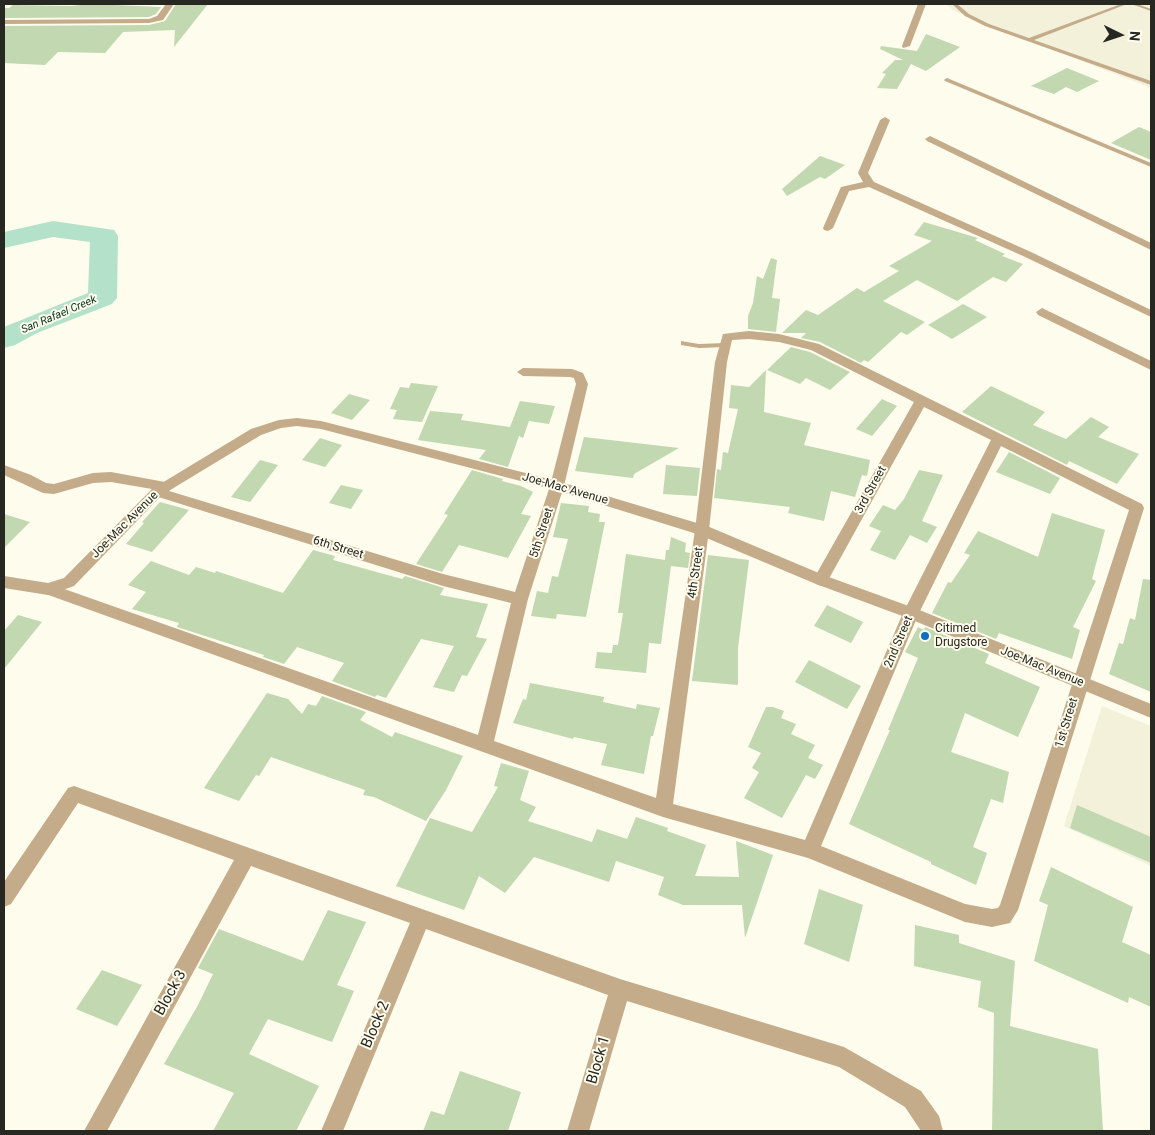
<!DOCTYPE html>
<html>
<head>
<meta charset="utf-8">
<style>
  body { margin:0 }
  #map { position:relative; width:1155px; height:1135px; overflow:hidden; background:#fdfced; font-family:Roboto,sans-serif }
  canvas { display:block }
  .frame { position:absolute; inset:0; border:5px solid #282822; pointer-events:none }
  .north { position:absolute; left:1095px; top:10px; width:50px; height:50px; -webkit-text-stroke:4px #fdfced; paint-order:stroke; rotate:94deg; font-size:14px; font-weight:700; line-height:20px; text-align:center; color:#282822 }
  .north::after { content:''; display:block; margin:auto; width:18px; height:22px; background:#282822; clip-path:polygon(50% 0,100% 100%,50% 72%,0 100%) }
</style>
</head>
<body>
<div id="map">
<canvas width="1155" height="1135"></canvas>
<div class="frame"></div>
<div class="north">N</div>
</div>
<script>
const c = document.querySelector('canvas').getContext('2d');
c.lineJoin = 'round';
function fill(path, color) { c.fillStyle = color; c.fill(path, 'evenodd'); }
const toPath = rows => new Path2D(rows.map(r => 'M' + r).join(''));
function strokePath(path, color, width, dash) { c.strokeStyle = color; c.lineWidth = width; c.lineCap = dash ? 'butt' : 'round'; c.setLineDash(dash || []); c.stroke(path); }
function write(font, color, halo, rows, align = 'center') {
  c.font = font + ' Roboto,sans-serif'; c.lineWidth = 4; c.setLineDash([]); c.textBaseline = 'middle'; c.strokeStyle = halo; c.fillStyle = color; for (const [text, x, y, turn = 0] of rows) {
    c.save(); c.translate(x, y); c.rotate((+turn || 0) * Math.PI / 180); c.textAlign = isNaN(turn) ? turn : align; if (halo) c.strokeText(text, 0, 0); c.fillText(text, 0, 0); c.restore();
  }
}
const built = toPath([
  [946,4,1151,4,1151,88,954,11],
  [1102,706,1151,726,1151,866,1064,826]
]);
const river = toPath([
  [53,221,114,230,118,236,117,298,112,304,37,333,15,345,4,348,4,327,88,293,90,242,53,237,4,248,4,232,53,221]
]);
const building = toPath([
  [91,4,161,7,156,14,149,17,4,18,4,8,9,8,13,5,71,6],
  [176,4,208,4,174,47,175,30,123,32,105,53,58,52,45,65,4,63,4,26,149,25,165,21],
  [926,34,960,47,926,71,911,64,897,89,877,88,886,74,882,73,895,60,903,60,880,49,881,46,917,51],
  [1067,68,1099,81,1077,92,1066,87,1054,94,1031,86],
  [1139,127,1151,132,1151,160,1111,143],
  [820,156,845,165,825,179,820,177,787,196,782,189],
  [924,222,978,238,975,240,1005,254,1002,256,1023,264,1006,282,993,277,957,301,917,280,883,301,925,322,907,335,901,332,868,362,864,360,861,363,820,342,801,338,806,333,782,333,806,310,818,315,857,288,864,292,899,271,889,266,932,241,914,235],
  [771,258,777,260,772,298,780,299,776,332,748,329,748,316,753,303,757,276,763,279],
  [963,304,987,317,952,339,928,325],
  [791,347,810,352,850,372,830,390,806,378,800,384,767,370],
  [766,370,764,412,811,423,804,445,870,460,867,476,862,475,855,497,831,491,824,521,788,513,790,507,714,498,717,469,721,470,723,452,728,453,738,409,729,408,731,385,749,387],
  [411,383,438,386,422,422,393,419,397,410,390,409,400,387,409,388],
  [991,386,1045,412,1033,425,1066,439,1091,417,1109,427,1098,437,1139,454,1117,484,1069,461,1067,465,962,412],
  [349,394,370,400,352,420,331,413],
  [882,399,897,406,872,436,856,429],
  [520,401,555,406,549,424,529,421,523,438,519,436,508,467,479,459,486,450,418,440,430,411,463,414,461,420,510,427],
  [584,437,679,448,634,474,633,478,575,471],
  [320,438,342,445,325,467,302,460],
  [1009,452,1060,478,1050,494,996,472],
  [260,460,278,465,250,502,231,497],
  [666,465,700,468,697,496,663,494],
  [472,470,503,479,502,481,521,486,533,492,521,514,531,516,508,558,459,545,442,572,416,564,448,515,444,514],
  [919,470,943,475,922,521,937,527,927,543,910,535,895,560,870,550,881,531,869,526,883,505,895,510,904,499],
  [341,485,363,490,351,509,329,503],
  [160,502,189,510,152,552,126,544,144,523,142,522],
  [561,503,589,506,588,512,600,514,599,522,605,522,586,617,557,614,556,619,531,616,537,591,548,593,552,576,558,577,568,539,553,537],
  [1052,513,1105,530,1092,579,1096,581,1073,627,1080,630,1072,659,999,633,996,639,932,613,948,582,951,583,970,555,964,553,978,531,1038,557],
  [4,514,30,522,4,548],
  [671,537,686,543,685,552,690,553,688,568,671,566,661,644,649,643,646,673,595,668,597,652,612,653,613,645,618,645,623,613,618,613,626,554,665,560,666,550,669,550],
  [313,550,335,556,333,560,402,579,405,576,444,588,440,595,488,604,476,637,487,639,467,676,462,675,454,692,433,687,454,646,421,639,386,698,377,695,375,697,332,681,344,663,297,647,284,664,263,657,264,655,177,627,179,623,132,609,146,592,128,585,151,561,189,575,196,567,215,573,216,571,283,593],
  [708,555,749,560,738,648,738,685,692,681],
  [1143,579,1151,580,1151,692,1109,674,1119,643,1123,644,1130,618,1135,620],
  [827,605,863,622,851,643,814,626],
  [18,615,42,622,4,669,4,631],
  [918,627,924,630,925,627,989,654,985,663,1040,687,1018,737,965,713,951,752,1009,772,1003,803,991,799,973,847,987,853,976,885,931,864,931,862,849,824,890,730,888,730,918,658,905,652],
  [809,660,861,686,847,709,795,682],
  [530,683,604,697,603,702,636,709,637,704,660,708,653,736,651,736,644,774,601,765,607,744,574,737,573,739,513,723,523,699,526,700],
  [267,693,288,699,302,714,308,704,316,706,322,696,366,712,360,720,392,737,395,732,463,756,446,790,426,821,374,797,363,795,365,790,271,757,259,776,256,775,239,801,204,788],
  [766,707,773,707,784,711,781,718,796,724,791,734,815,745,808,758,823,765,815,779,806,775,782,818,744,798,759,772,752,768,761,753,748,747],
  [501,763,529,771,520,800,536,807,528,821,592,842,597,829,627,839,636,817,668,828,667,831,706,845,695,876,739,877,736,841,773,855,745,938,742,905,683,905,658,895,664,877,616,861,609,882,534,857,505,893,479,876,464,910,396,886,430,818,472,832,498,787,494,786],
  [1077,805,1151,837,1151,863,1070,828],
  [1051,867,1133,907,1122,942,1151,955,1151,1007,1129,997,1128,1003,1034,961,1048,905,1039,901],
  [819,889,863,905,849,962,804,944],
  [328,910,366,922,337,985,354,991,332,1042,268,1019,249,1054,319,1086,296,1131,213,1131,234,1093,164,1064,198,1005,213,974,198,968,219,929,303,961],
  [915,925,959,935,959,943,1015,961,1010,1026,1098,1049,1103,1131,992,1131,994,1013,978,1007,981,981,914,966],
  [102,970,142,985,117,1026,76,1009],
  [460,1071,521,1092,508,1131,423,1131,431,1111,444,1115]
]);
const service = toPath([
  [952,4,957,4,969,14,989,24,1029,38,1121,4,1127,4,1034,40,1151,81,1151,85,985,26,965,16,952,4],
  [1131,4,1137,4,1151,9,1151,11,1131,4],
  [947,78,1151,163,1151,167,945,81,944,80,947,78],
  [681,341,699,344,725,343,729,345,725,347,699,348,681,345,681,341]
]);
const minor = toPath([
  [166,4,174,4,163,20,149,23,4,24,4,20,149,19,157,16,166,4],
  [918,4,926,4,910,46,903,48,902,46,918,4],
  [885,117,890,120,868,173,874,182,1031,252,1151,310,1151,317,1023,256,869,187,849,191,833,228,828,231,824,230,823,228,841,187,863,182,858,173,880,120,885,117],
  [930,136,1151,243,1151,250,927,141,925,139,930,136],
  [1042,308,1151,361,1151,370,1038,315,1036,312,1042,308],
  [749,331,779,334,819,344,1142,504,1144,508,1018,910,1010,923,992,927,965,922,808,858,663,817,43,593,40,589,43,585,48,583,53,585,478,735,511,603,443,586,152,495,150,492,152,489,111,482,93,483,54,494,43,493,4,475,4,465,31,475,46,483,54,484,93,473,111,472,165,482,170,484,172,487,169,491,443,574,515,592,550,486,576,384,574,378,570,377,523,376,517,372,523,368,572,369,583,373,588,384,564,486,528,599,494,741,656,798,695,530,715,362,723,334,749,331],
  [749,339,779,342,811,350,914,402,813,580,816,584,821,586,826,584,924,407,991,440,903,613,805,840,673,804,709,530,727,362,732,340,749,339],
  [1001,446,1129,510,1000,905,998,908,992,909,965,904,821,846,919,613,1001,446],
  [74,786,620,979,844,1047,921,1091,939,1116,943,1131,921,1131,905,1107,839,1067,627,1001,589,1131,567,1131,608,995,426,929,343,1131,321,1131,410,923,251,866,107,1131,84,1131,234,860,78,803,11,904,4,907,4,882,68,788,74,786]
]);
const tertiary = toPath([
  [297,418,321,421,557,481,707,526,826,576,917,609,1151,704,1151,718,905,617,816,584,697,534,555,490,321,429,297,426,281,428,261,435,162,495,74,586,48,595,4,588,4,576,48,583,64,578,152,489,251,429,279,420,297,418]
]);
const markers = [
  [925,636,5,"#0d70bc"]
];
const farWaternames = [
  ["San Rafael Creek",59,315,-23]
];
const streetNames = [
  ["Joe-Mac Avenue",565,489,16],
  ["3rd Street",871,490,-61],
  ["Joe-Mac Avenue",125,525,-45],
  ["5th Street",542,533,-72],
  ["6th Street",338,548,17],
  ["4th Street",696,573,-82],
  ["2nd Street",899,642,-67],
  ["Joe-Mac Avenue",1042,667,22],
  ["1st Street",1067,723,-73]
];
const poiNames = [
  ["Citimed",935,629],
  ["Drugstore",935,643]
];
const nearStreetnames = [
  ["Block 3",171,993,-61],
  ["Block 2",376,1025,-67],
  ["Block 1",599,1060,-74]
];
fill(built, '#f3f1da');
fill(river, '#b3e1c9');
fill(building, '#c1d8b0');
fill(service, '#c4ab8a');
fill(minor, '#c4ab8a');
fill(tertiary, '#c4ab8a');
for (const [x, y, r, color] of markers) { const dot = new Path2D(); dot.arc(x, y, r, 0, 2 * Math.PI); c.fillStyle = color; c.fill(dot); strokePath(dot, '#fdfced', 2); }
write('italic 11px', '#093120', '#fdfced', farWaternames);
write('12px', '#282822', '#fdfced', streetNames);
write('12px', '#282822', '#fdfced', poiNames, 'left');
write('15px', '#282822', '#fdfced', nearStreetnames);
</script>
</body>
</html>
